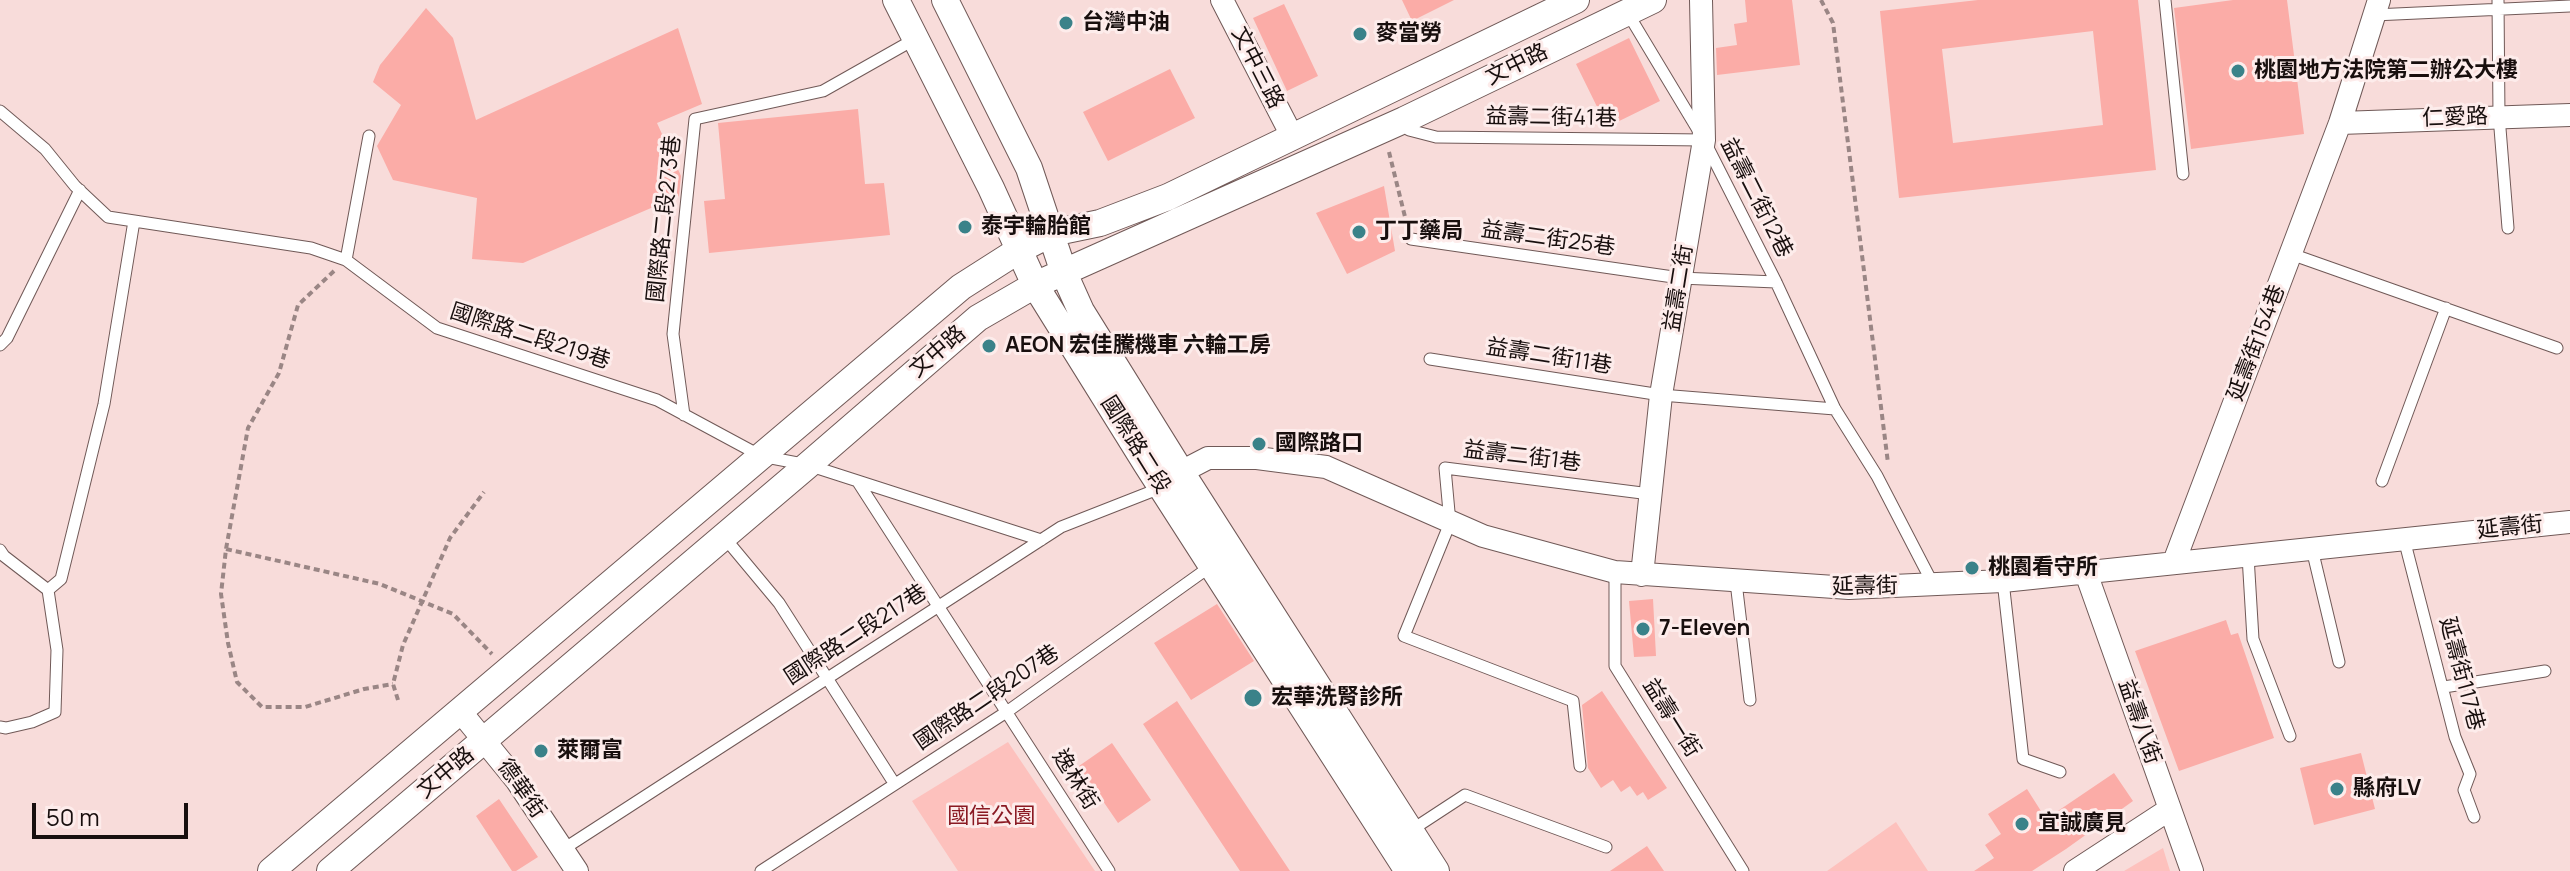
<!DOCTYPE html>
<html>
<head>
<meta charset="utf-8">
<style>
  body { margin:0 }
  #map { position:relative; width:2570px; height:871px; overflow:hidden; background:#f8dcda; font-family:Manrope,sans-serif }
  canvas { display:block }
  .scale { position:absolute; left:32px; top:803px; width:156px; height:36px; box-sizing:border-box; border:4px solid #180f0e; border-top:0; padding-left:10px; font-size:24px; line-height:28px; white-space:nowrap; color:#180f0e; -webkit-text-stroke:6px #fdeceb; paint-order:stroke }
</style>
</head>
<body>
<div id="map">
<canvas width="2570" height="871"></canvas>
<div class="scale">50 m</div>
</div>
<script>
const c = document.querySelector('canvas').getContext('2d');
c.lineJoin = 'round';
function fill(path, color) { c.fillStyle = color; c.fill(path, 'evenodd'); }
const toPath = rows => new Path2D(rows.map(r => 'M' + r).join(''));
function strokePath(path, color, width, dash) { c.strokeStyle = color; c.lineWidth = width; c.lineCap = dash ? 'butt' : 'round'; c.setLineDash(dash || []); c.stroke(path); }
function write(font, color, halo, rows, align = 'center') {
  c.font = font + ' Manrope,"Noto Sans TC",sans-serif'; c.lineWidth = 6; c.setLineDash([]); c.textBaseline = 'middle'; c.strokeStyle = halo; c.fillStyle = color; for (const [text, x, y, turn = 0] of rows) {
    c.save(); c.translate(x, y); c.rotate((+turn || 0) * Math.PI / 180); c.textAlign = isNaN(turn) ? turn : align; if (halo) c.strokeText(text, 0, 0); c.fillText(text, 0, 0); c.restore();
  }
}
const green = toPath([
  [1008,742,1095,871,958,871,912,801],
  [1896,822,1928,871,1827,871],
  [2163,848,2170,871,2124,871]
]);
const building = toPath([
  [1402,0,1454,0,1412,21],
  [1745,0,1792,0,1800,65,1717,75,1716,48,1737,45,1734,24,1747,22],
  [1978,0,2138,0,2156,170,1899,198,1880,11],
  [2093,31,2103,125,1953,143,1942,49],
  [2233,0,2287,0,2304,134,2191,149,2174,8],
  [1284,4,1318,76,1287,91,1253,18],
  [426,8,453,38,476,120,678,28,702,104,657,123,681,176,679,196,523,263,472,259,477,198,393,180,377,146,401,105,373,82,380,65],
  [1629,38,1660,101,1607,127,1576,64],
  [1170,69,1195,118,1108,161,1083,112],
  [858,109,865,184,884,183,890,235,709,253,704,201,725,199,718,123],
  [1384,186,1395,251,1347,274,1316,213],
  [1653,599,1656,656,1634,657,1629,601],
  [1217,604,1254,661,1191,700,1154,643],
  [2226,620,2231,635,2238,633,2274,738,2179,771,2135,651],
  [1602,691,1667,788,1648,800,1643,792,1637,796,1630,786,1621,792,1613,780,1601,788,1588,768,1582,705],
  [1177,701,1244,802,1290,871,1240,871,1143,724],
  [1112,743,1151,800,1118,823,1079,766],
  [2361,753,2375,809,2314,825,2300,768],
  [2114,773,2133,801,2066,849,2032,871,1974,871,1994,858,1985,845,2001,834,1988,814,2027,789,2046,819],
  [499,799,538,857,516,871,512,871,476,816],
  [1647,846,1664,871,1610,871]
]);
const path = toPath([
  [1821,0,1833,23,1888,463],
  [1389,152,1407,225],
  [334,271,298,305,279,373,248,428,226,549,221,594,228,643,237,682,262,707,305,707,364,689,393,684],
  [226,549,380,584,453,614,492,654],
  [398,700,393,684,403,645,450,538,484,492]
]);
const service = toPath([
  [2165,0,2183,174],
  [2498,0,2499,116,2508,228],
  [1627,12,1704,140,1776,282,1835,409,1877,476,1933,584],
  [2374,15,2570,6],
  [0,111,45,149,75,186,108,217,311,248,346,260,437,328,657,400,761,456,808,465,1041,540],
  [1404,120,1409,130,1436,137,1704,140],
  [1411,239,1680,278,1776,282],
  [2291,254,2557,348],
  [346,260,369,136],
  [0,345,7,338,80,190],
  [1430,359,1661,395,1835,409],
  [684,415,673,334,695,119,823,91,915,39],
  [2382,481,2446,308],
  [858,482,1109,871],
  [724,537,779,603,894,783],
  [2404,539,2455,737,2470,774,2464,790,2474,817],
  [2312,549,2339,662],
  [0,550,4,556,48,590,57,650,55,712,32,722,6,728,0,727],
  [2248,556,2253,639,2290,736],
  [1615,572,1615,666,1743,871],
  [2003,581,2023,759,2060,772],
  [1736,582,1750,700],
  [48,590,61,579,104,404,134,221],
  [2444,687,2545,671],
  [1580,766,1573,701,1404,636,1450,523,1445,468,1650,494],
  [1410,831,1465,795,1606,847],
  [562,850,1061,527,1163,487],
  [761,871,1008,711,1211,566]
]);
const minor = toPath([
  [1222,0,1292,136],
  [2340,123,2570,115],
  [1181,472,1208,458,1257,458,1326,467,1483,536,1615,572,1849,588,2003,581,2570,522],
  [2174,562,2340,123,2379,0],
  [2086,573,2192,871],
  [1642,575,1661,395,1704,140,1701,0],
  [460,711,517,781,577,871],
  [2075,871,2170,809]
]);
const tertiary = toPath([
  [896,0,991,188,1035,285,1147,465,1408,871],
  [945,0,1029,168,1064,273,1081,311,1181,472,1436,871],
  [271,871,961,287,1019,250,1052,233,1100,223,1168,197,1576,0],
  [330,871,808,465,978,318,1035,285,1404,120,1653,0]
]);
const markers = [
  [1066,23,8,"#3a8289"],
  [1360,34,8,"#3a8289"],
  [2238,71,8,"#3a8289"],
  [965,227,8,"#3a8289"],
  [1359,232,8,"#3a8289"],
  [989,346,8,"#3a8289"],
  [1259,444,8,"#3a8289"],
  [1972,568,8,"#3a8289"],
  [1643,629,8,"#3a8289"],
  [1253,698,10,"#3a8289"],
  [541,751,8,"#3a8289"],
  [2337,789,8,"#3a8289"],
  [2022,824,8,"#3a8289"]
];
const poiNames = [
  ["台灣中油",1082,23],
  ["麥當勞",1376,34],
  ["桃園地方法院第二辦公大樓",2254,71],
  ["泰宇輪胎館",981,227],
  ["丁丁藥局",1375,232],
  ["AEON 宏佳騰機車 六輪工房",1005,346],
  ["國際路口",1275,444],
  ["桃園看守所",1988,568],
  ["7-Eleven",1659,629],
  ["宏華洗腎診所",1271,698],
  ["萊爾富",557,751],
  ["縣府LV",2353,789],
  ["宜誠廣見",2038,824]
];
const streetNames = [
  ["文中路",1517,65,-26],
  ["文中三路",1257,68,63],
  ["益壽二街41巷",1551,118,1],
  ["仁愛路",2455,118,-2],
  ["益壽二街12巷",1756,198,63],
  ["國際路二段273巷",665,219,-84],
  ["益壽二街25巷",1548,239,8],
  ["益壽二街",1679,288,-81],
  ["國際路二段219巷",530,337,18],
  ["延壽街154巷",2257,343,-69],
  ["文中路",938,352,-41],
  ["益壽二街11巷",1549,357,9],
  ["國際路二段",1135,445,58],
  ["益壽二街1巷",1522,457,7],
  ["延壽街",2510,528,-6],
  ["延壽街",1865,587,-1],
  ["國際路二段217巷",856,635,-33],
  ["延壽街117巷",2461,674,75],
  ["國際路二段207巷",987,698,-34],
  ["益壽一街",1671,718,58],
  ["益壽八街",2139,722,71],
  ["文中路",446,773,-40],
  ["逸林街",1075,780,58],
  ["德華街",521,789,55]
];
const parkNames = [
  ["國信公園",991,817]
];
fill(green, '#fdc1bd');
fill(building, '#fbaca7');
strokePath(service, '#705957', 13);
strokePath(minor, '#705957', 24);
strokePath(tertiary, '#705957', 28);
strokePath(path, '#9a8685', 4, [6, 4]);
strokePath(service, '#fff', 11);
strokePath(minor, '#fff', 22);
strokePath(tertiary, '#fff', 26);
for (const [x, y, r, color] of markers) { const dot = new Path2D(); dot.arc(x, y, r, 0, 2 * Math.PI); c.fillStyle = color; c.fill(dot); strokePath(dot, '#fdeceb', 3); }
write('bold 22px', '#180f0e', '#fdeceb', poiNames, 'left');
write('22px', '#180f0e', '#fdeceb', streetNames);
write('22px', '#8a1922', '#fdeceb', parkNames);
</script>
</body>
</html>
